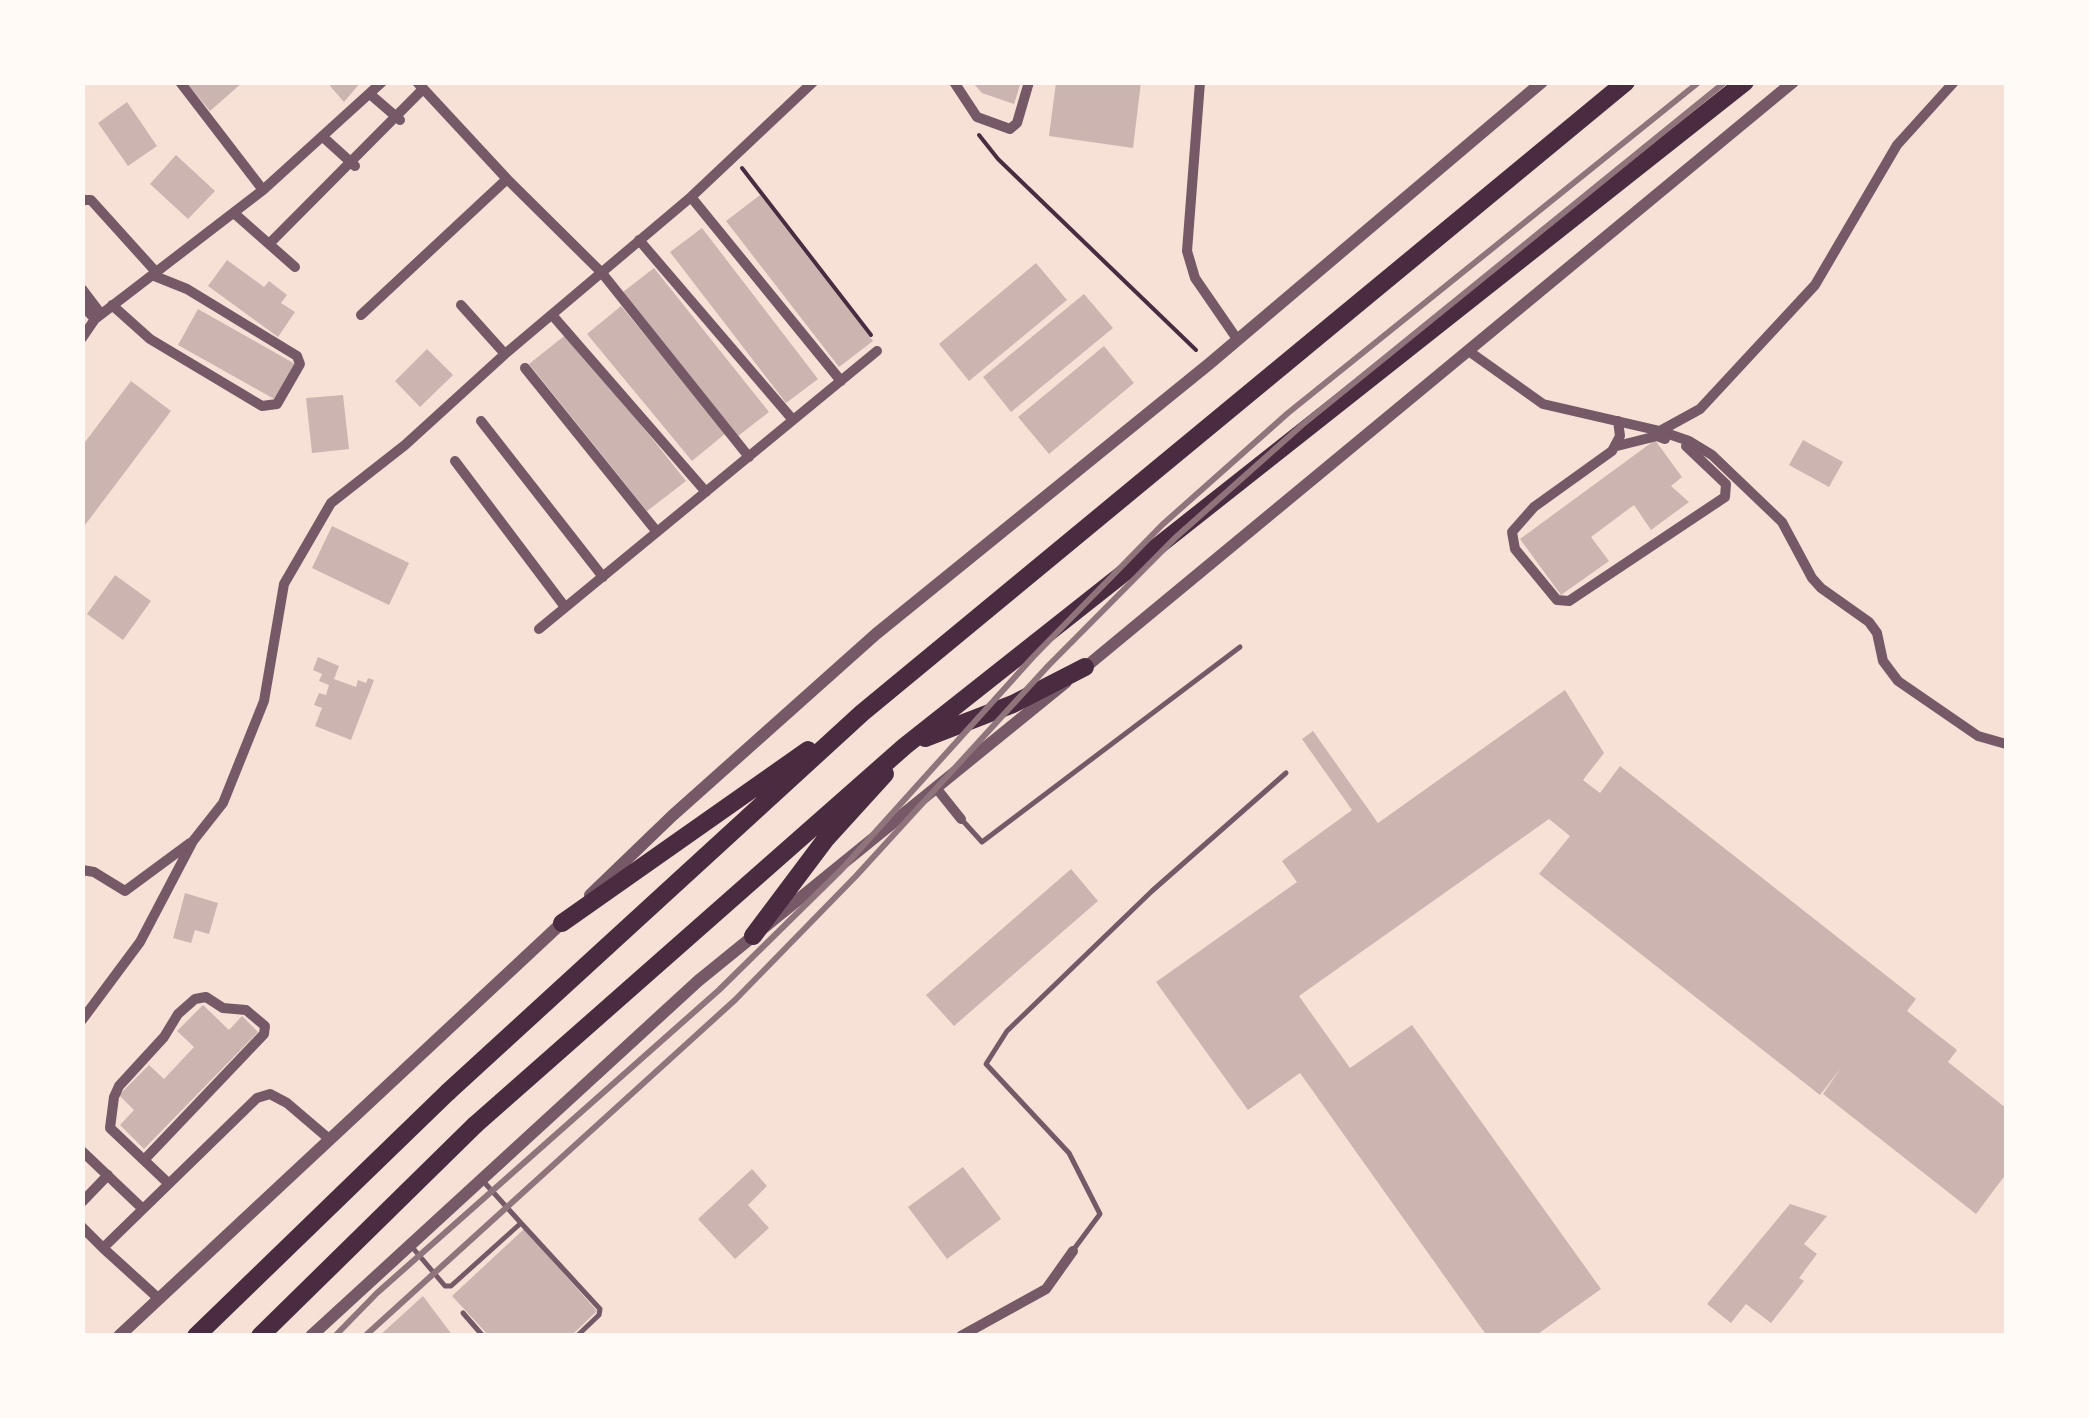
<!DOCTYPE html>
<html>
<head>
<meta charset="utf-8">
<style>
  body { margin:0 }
  #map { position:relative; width:2089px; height:1418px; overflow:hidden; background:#f7e1d7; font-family:Barlow,sans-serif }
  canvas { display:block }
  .frame { position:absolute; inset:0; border:85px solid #fffaf5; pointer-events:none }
</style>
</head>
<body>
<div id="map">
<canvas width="2089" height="1418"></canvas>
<div class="frame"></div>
</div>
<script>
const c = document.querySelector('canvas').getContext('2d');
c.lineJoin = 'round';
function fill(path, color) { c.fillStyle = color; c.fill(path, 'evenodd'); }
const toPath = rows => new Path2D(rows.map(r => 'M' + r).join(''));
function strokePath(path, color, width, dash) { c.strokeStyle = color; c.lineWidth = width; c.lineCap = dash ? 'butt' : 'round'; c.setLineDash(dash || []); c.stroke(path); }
const building = toPath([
  [186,82,243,82,210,111],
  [333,82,361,82,344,102,330,86],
  [972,82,1021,82,1014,104,982,93],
  [1056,82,1141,82,1133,148,1049,136],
  [127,102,157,146,128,166,98,123],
  [176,155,215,191,188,219,150,184],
  [760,195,873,341,839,367,726,221],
  [702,228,818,379,786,403,670,252],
  [227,260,264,287,269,281,287,295,281,303,295,312,278,337,208,286],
  [1036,263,1067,300,969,381,939,344],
  [654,268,769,412,738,436,623,292],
  [1084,294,1113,328,1011,412,983,377],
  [621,306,726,433,692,461,587,334],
  [198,309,297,365,276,400,178,345],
  [568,333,686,481,647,511,529,364],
  [1104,346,1134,383,1049,454,1018,417],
  [427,349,453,375,420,407,395,381],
  [131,381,171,411,82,529,82,446],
  [343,395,349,449,312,453,306,398],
  [1655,440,1682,477,1671,486,1689,502,1651,530,1634,505,1591,537,1609,561,1561,595,1520,539],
  [1803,440,1843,462,1829,487,1789,465],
  [332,526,409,563,389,605,312,568],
  [115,575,151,601,123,640,87,614],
  [318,657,339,666,334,679,356,687,358,680,366,683,368,678,374,680,351,740,315,726,322,708,314,705,319,693,326,695,329,685,319,681,322,674,313,670],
  [1565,690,1604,753,1583,780,1600,793,1620,766,1916,999,1907,1011,1957,1050,1948,1062,2006,1108,2006,1174,1976,1214,1823,1094,1841,1068,1820,1095,1539,874,1570,836,1549,819,1299,996,1350,1068,1412,1025,1601,1289,1535,1336,1487,1336,1300,1073,1248,1110,1156,982,1297,882,1282,861,1352,810,1302,739,1313,731,1378,823],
  [1071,869,1098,901,954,1026,926,995],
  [185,893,218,903,209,934,195,930,191,943,173,938],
  [203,1005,229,1030,242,1016,258,1032,144,1149,120,1125,134,1110,119,1095,149,1065,164,1079,194,1047,177,1031],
  [963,1167,1001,1219,947,1259,908,1207],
  [752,1169,767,1186,748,1205,769,1228,735,1259,698,1219],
  [1790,1204,1827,1216,1804,1244,1817,1254,1799,1278,1804,1281,1771,1323,1746,1304,1731,1323,1707,1304],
  [524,1229,597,1311,571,1336,489,1336,452,1296],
  [423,1296,453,1336,379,1336]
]);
const path = toPath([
  [979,135,998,159,1196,350],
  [742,168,871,335]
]);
const service = toPath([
  [963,821,982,842,1240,647],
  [521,1223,600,1309,599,1315,577,1336],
  [412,1247,445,1286,451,1286,521,1223,483,1181],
  [1074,1249,1100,1214,1069,1153,986,1064,1007,1031,1152,891,1286,773],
  [463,1313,483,1336]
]);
const minor = toPath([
  [417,82,507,179],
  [954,82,977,117,1010,129,1017,123,1029,82],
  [1200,82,1187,251,1195,278,1237,339],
  [371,95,400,120],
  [323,137,355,166],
  [263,190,382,82],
  [691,197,841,381],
  [82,200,91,200,156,272],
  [235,214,295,267],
  [639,240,793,420],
  [269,244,423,89],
  [82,289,101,314],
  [82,305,95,319],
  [112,305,150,339,262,406,277,404,300,364,297,356,187,289,152,275],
  [461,305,505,354],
  [361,315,507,179,602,273,749,457],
  [553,316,706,492],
  [82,338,95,319,263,190,180,82],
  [1470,352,1543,404,1660,431,1689,441,1712,455,1782,522,1812,578,1821,588,1869,622,1877,633,1883,661,1898,681,1978,736,2006,744],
  [525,368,657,532],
  [481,421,603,577],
  [1618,421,1620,436,1612,451,1534,507,1512,532,1515,549,1557,600,1569,601,1725,497,1726,484,1686,446],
  [1660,431,1700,409,1815,285,1897,145,1954,82],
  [1617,446,1657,436,1665,439],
  [455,461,565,607],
  [539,629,877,351],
  [937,789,961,819],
  [82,870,94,872,125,891,190,843],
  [82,1020,140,942,193,841,223,803,264,701,284,584,331,503,405,445,505,354,691,197,813,82],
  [82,1151,142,1208],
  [144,1160,264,1034,265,1026,246,1010,223,1008,206,997,195,999,178,1014,164,1037,119,1086,114,1097,110,1128,168,1183],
  [82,1202,108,1175],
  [82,1227,103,1248],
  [158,1298,103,1248,257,1098,270,1094,287,1103,328,1138],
  [961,1336,1046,1289,1073,1251]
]);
const tertiary = toPath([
  [1082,670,1793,82],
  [590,895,672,816,876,634,1209,364,1542,82],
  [119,1336,565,920],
  [311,1336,698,981,1066,682]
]);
const trunk = toPath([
  [925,738,1013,704,1085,667],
  [562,923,808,750],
  [753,936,825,840,885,774],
  [448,1092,862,713,1626,82],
  [475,1125,905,746,1745,82]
]);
const motorway = toPath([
  [196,1336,448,1092],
  [260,1336,475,1125]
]);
const rail = toPath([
  [335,1336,377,1293,719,990,842,869,1033,657,1162,525,1288,413,1699,82],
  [365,1336,735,1000,856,876,1048,666,1175,538,1302,425,1725,82]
]);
fill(building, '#ccb4b1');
strokePath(path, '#4a2c40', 4);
strokePath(service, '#755966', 5);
strokePath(minor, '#755966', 10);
strokePath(tertiary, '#755966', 12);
strokePath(trunk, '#4a2c40', 18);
strokePath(motorway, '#4a2c40', 18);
strokePath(rail, '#8f747c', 6);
</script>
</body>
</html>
